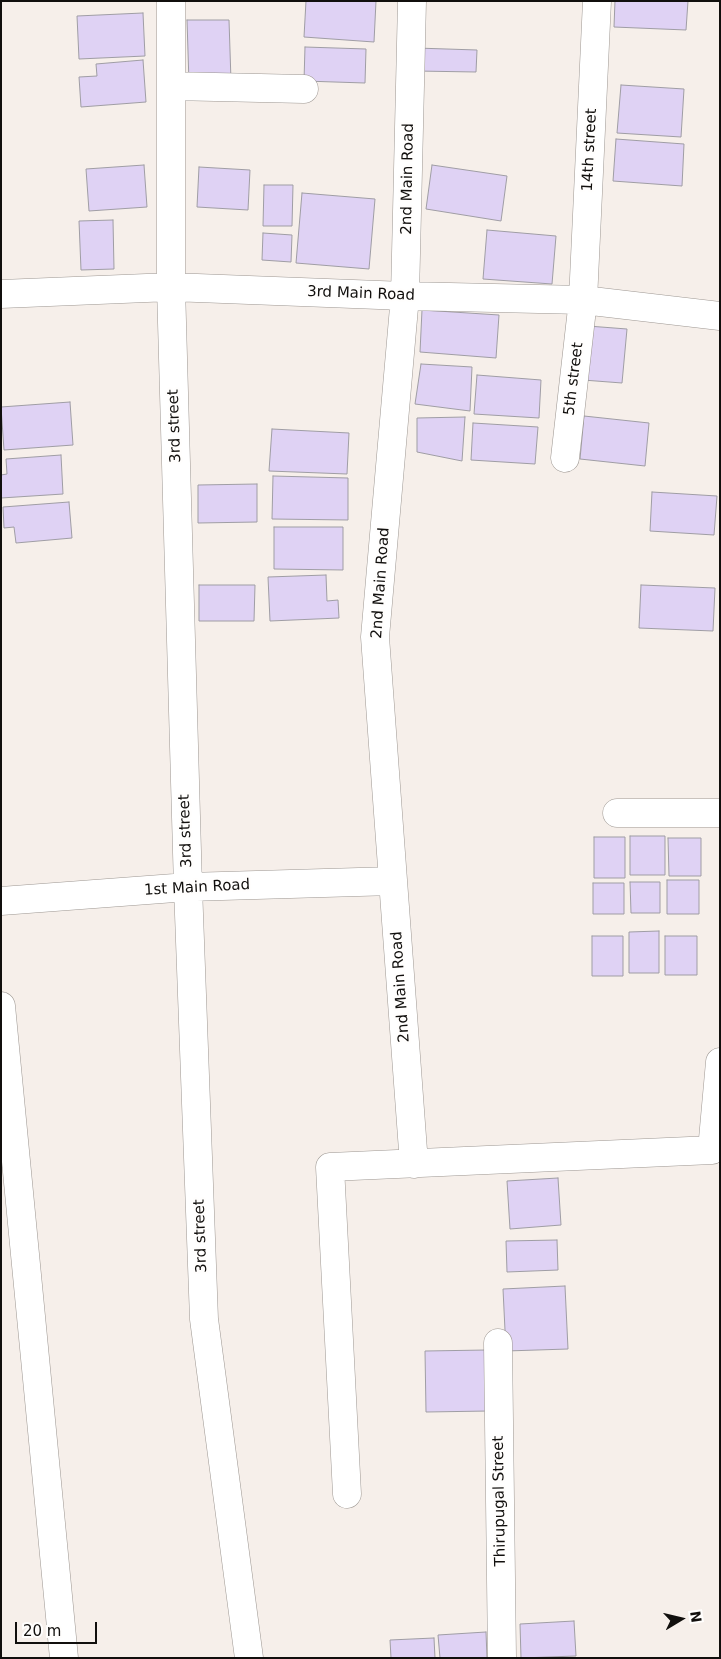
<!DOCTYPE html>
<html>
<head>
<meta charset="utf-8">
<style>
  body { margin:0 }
  #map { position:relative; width:721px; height:1659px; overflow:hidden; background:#f6efea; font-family:"DejaVu Sans",sans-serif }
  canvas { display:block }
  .frame { position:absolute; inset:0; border:2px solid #110f0d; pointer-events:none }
  .north { position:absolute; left:656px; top:1594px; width:50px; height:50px; -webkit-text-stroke:4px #fffefd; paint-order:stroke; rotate:81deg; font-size:14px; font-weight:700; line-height:20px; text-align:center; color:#110f0d }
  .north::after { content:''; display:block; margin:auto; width:18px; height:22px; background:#110f0d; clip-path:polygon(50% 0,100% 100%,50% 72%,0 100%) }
  .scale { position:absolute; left:15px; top:1622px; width:82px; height:22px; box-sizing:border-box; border:2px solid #110f0d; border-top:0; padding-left:6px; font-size:15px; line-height:18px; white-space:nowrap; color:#110f0d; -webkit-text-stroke:4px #fffefd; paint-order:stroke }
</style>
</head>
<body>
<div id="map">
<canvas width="721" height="1659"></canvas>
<div class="frame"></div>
<div class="north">N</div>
<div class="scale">20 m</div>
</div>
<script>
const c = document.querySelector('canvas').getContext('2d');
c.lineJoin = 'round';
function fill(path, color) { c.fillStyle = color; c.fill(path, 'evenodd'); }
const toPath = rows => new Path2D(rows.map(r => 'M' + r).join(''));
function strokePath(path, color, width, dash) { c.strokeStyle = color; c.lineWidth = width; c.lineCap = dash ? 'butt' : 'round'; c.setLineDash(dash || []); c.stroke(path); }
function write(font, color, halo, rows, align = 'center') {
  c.font = font + ' "DejaVu Sans",sans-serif'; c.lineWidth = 5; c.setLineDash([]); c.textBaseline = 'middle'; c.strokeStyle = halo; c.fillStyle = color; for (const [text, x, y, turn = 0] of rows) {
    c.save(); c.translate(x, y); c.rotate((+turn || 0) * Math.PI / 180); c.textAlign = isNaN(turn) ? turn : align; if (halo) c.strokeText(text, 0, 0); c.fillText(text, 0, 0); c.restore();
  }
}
const building = toPath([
  [306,1,376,1,374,42,304,37,306,1],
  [615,1,688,1,686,30,614,27,615,1],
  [143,13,145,56,79,59,77,16,143,13],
  [187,20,229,20,231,81,189,83,187,20],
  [305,47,366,49,365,83,304,81,305,47],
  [416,48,477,50,476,72,416,71,416,48],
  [143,60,146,102,81,107,79,77,97,76,96,64,143,60],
  [621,85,684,89,681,137,617,133,621,85],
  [616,139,684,144,682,186,613,181,616,139],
  [144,165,147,207,89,211,86,169,144,165],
  [432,165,507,176,501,221,426,209,432,165],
  [199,167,250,170,248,210,197,207,199,167],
  [264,185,293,185,292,226,263,226,264,185],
  [302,193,375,199,369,269,296,263,302,193],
  [113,220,114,269,81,270,79,221,113,220],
  [487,230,556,236,552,284,483,279,487,230],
  [263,233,292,235,291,262,262,260,263,233],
  [422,310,499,315,496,358,420,352,422,310],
  [588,326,627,329,622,383,583,380,588,326],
  [421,364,472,367,470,411,415,404,421,364],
  [477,375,541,380,539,418,474,414,477,375],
  [70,402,73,445,4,450,1,407,70,402],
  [584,416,649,423,645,466,580,459,584,416],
  [465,417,462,461,417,452,417,418,465,417],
  [473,423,538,427,535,464,471,460,473,423],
  [272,429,349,433,347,474,269,471,272,429],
  [61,455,63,494,1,498,1,475,7,474,6,459,61,455],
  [273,476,348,478,348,520,272,519,273,476],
  [257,484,257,522,198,523,198,485,257,484],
  [652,492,717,496,714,535,650,531,652,492],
  [69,502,72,538,16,543,14,527,4,528,3,507,69,502],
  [274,527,343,527,343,570,274,569,274,527],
  [326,575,327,601,338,600,339,618,270,621,268,577,326,575],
  [199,585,255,585,254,621,199,621,199,585],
  [641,585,715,588,713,631,639,628,641,585],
  [630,836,665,836,665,875,630,875,630,836],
  [594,837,625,837,625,878,594,878,594,837],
  [668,838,701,838,701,876,669,876,668,838],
  [667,880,699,880,699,914,667,914,667,880],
  [630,882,660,882,660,913,631,913,630,882],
  [593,883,624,883,624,914,593,914,593,883],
  [659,931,659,973,629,973,629,932,659,931],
  [592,936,623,936,623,976,592,976,592,936],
  [665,936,697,936,697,975,665,975,665,936],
  [558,1178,561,1225,510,1229,507,1181,558,1178],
  [557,1240,558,1270,507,1272,506,1241,557,1240],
  [565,1286,568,1349,506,1351,503,1289,565,1286],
  [487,1350,489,1411,426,1412,425,1351,487,1350],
  [574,1621,576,1656,521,1658,520,1624,574,1621],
  [486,1632,487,1658,440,1658,438,1635,486,1632],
  [434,1638,435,1658,391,1658,390,1640,434,1638]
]);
const minor = toPath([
  [171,1,171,287,188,887,204,1319,249,1658],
  [412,1,405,296,375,637,414,1164],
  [171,86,304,89],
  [1,294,171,287,405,296,583,300,720,316],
  [565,458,583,300,597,1],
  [617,813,720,813],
  [1,901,188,887,393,881],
  [1,1006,64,1658],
  [498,1343,502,1658],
  [347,1494,330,1167,712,1150,720,1062]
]);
const streetNames = [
  ["14th street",590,150,-87],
  ["2nd Main Road",408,179,-89],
  ["3rd Main Road",361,294,2],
  ["5th street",574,379,-83],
  ["3rd street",175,426,-92],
  ["2nd Main Road",381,583,-86],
  ["3rd street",186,831,-92],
  ["1st Main Road",197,888,-3],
  ["2nd Main Road",401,987,-94],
  ["3rd street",201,1236,-92],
  ["Thirupugal Street",500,1501,-91]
];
fill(building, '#dfd2f4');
strokePath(building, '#9f9da4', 1);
strokePath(minor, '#9d9792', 29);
strokePath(minor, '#fff', 28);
write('15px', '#110f0d', '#fffefd', streetNames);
</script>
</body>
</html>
